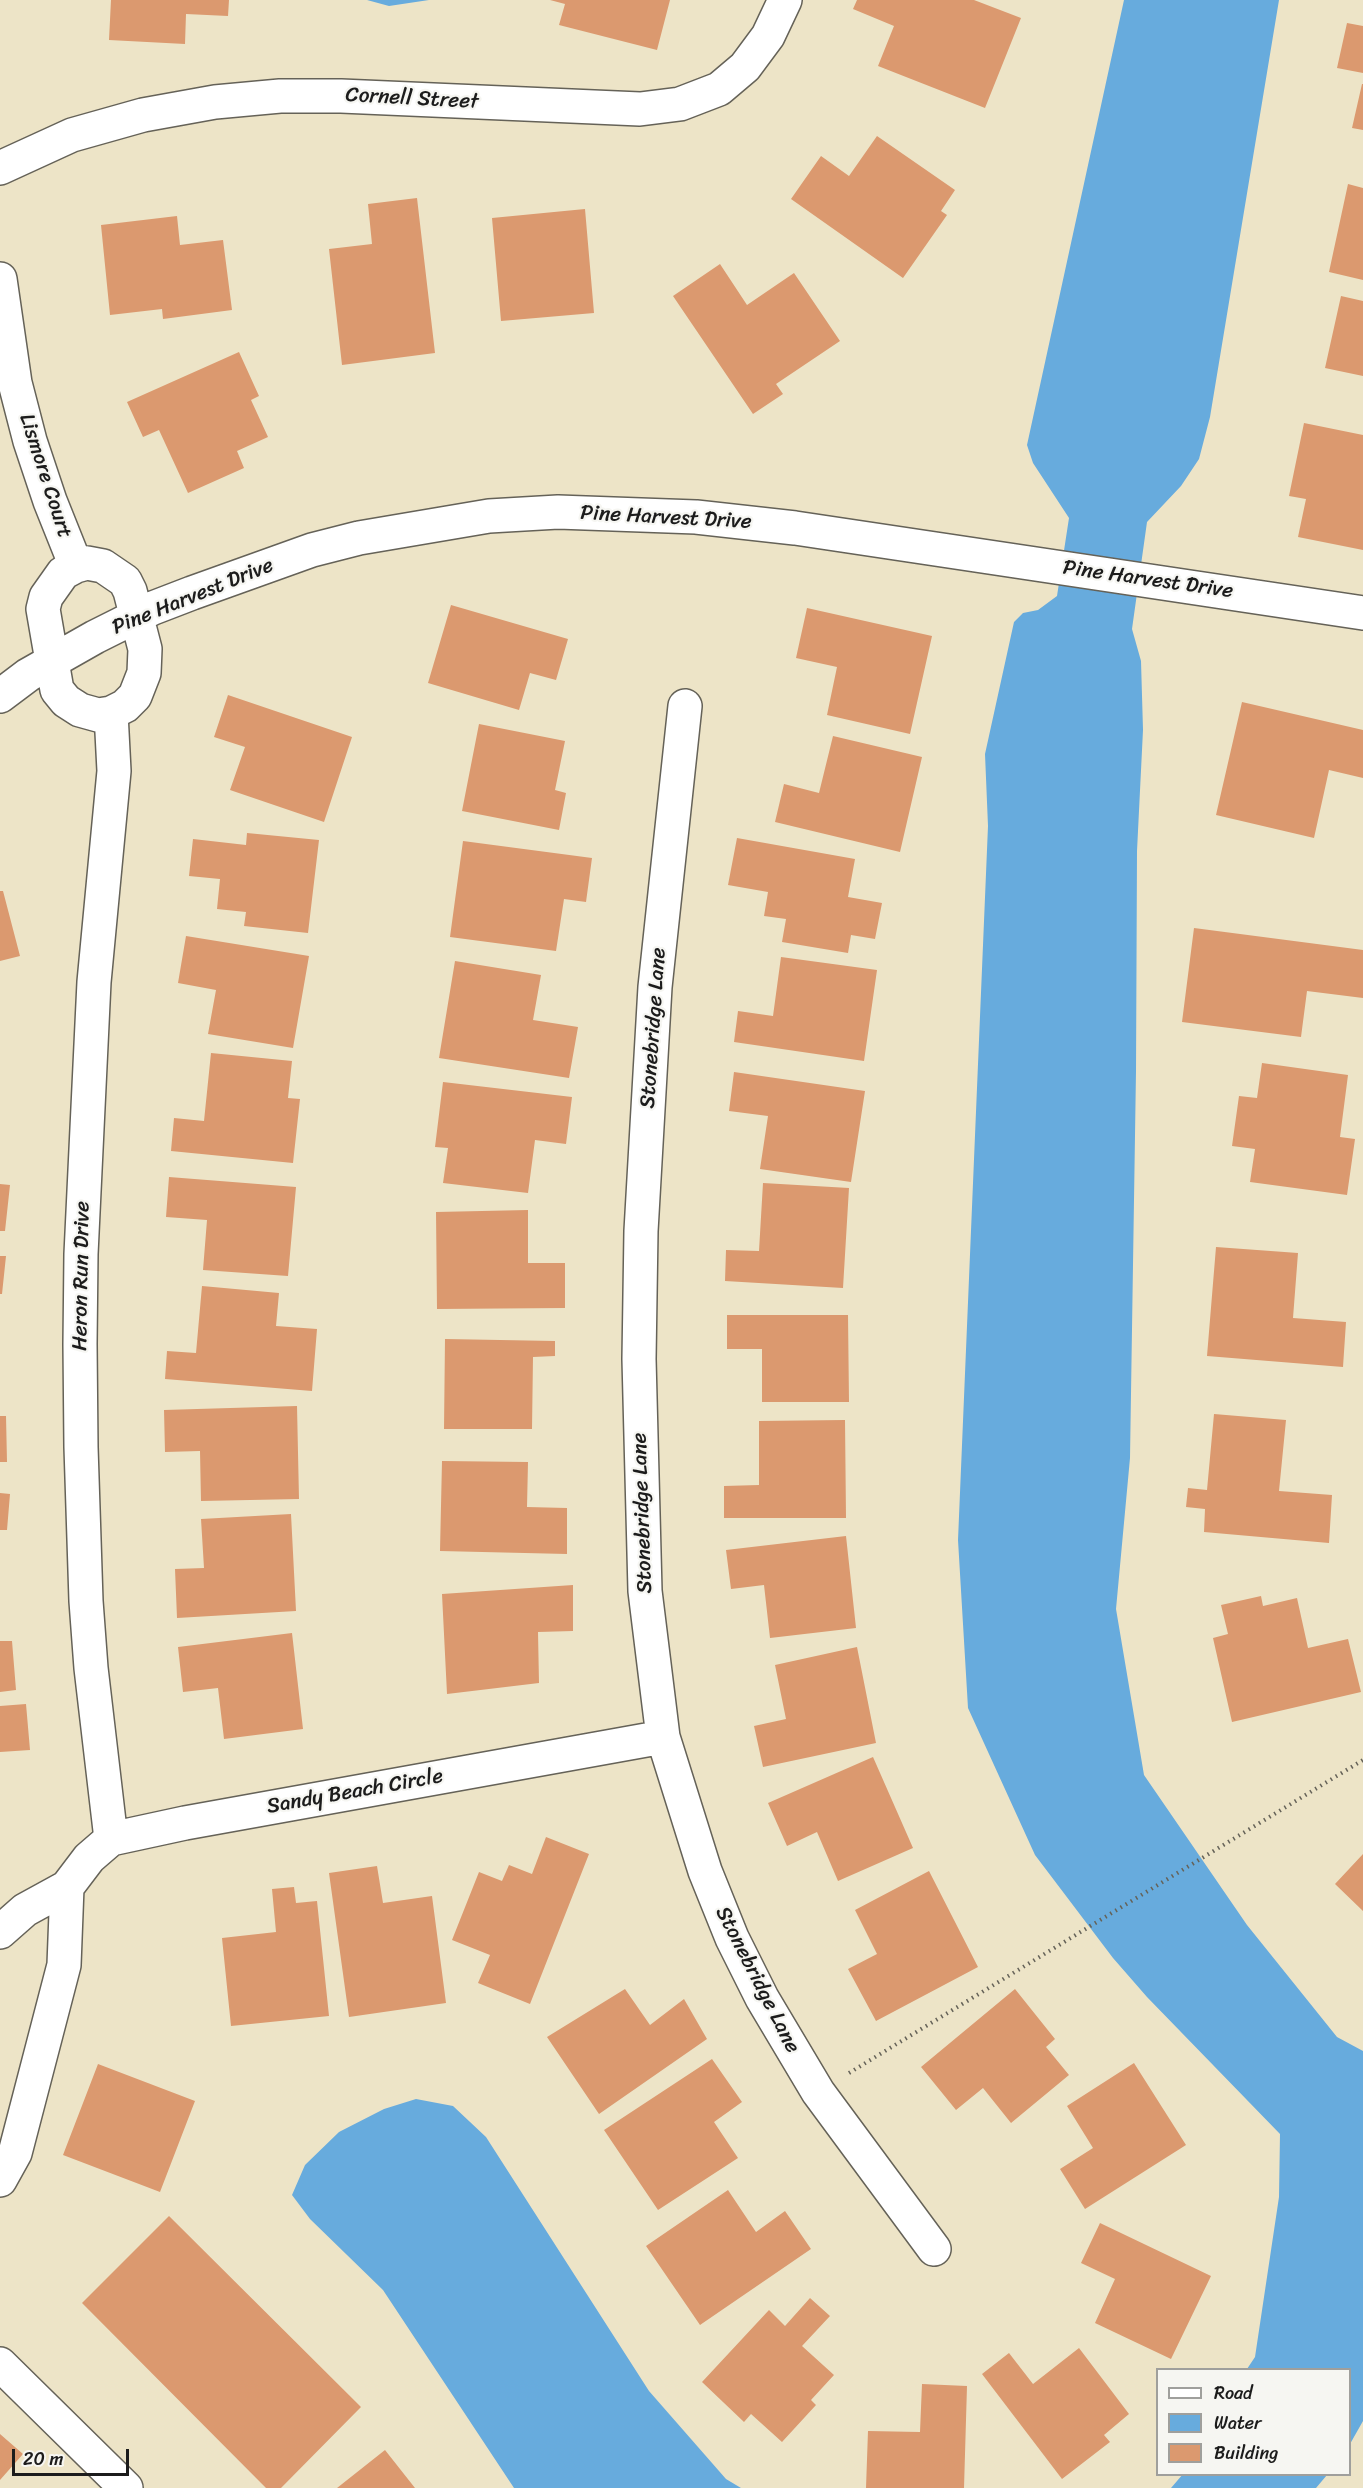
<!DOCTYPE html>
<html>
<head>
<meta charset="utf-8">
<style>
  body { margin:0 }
  #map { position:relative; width:1363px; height:2488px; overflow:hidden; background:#ede4c7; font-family:Sriracha,sans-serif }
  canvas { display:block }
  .legend { position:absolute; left:1156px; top:2368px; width:195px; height:108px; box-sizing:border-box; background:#f6f6f2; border:2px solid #9f9f9c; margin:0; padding:8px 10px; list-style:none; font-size:18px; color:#1c1c1c }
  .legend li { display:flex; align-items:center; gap:12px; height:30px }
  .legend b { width:30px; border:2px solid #9f9f9c }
  .scale { position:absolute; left:12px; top:2449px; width:117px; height:27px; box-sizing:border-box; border:3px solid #1c1c1c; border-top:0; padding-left:8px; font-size:18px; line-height:21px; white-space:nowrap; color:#1c1c1c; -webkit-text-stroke:4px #f6f6f2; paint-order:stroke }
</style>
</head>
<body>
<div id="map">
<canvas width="1363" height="2488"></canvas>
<ul class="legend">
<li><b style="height:8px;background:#fff"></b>Road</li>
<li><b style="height:16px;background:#67abdd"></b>Water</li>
<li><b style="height:16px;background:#db996f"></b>Building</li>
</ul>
<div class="scale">20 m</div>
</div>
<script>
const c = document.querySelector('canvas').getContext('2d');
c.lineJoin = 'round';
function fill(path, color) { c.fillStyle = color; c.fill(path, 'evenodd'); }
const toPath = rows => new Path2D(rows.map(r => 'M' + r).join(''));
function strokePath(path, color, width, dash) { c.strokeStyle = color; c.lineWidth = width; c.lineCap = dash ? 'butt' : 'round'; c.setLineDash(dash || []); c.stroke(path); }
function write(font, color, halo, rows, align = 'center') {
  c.font = font + ' Sriracha,sans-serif'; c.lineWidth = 4.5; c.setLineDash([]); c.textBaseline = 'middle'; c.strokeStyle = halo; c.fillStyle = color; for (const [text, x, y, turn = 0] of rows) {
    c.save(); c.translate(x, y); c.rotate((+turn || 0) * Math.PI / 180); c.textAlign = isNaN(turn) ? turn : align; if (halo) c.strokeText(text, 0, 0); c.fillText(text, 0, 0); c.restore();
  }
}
const water = toPath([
  [367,0,429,0,389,6],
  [1124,0,1279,0,1210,417,1199,459,1181,486,1147,522,1132,629,1141,661,1143,730,1137,851,1136,1071,1130,1458,1116,1609,1144,1775,1247,1925,1337,2037,1363,2051,1363,2421,1350,2444,1350,2370,1247,2369,1255,2357,1279,2197,1280,2134,1147,1997,1113,1958,1035,1855,968,1708,958,1540,988,826,985,754,1014,622,1023,613,1038,610,1057,596,1069,518,1033,463,1027,445],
  [416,2099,453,2106,486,2137,649,2391,726,2479,741,2488,514,2488,383,2290,310,2219,292,2195,305,2165,339,2132,384,2109],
  [1183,2474,1327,2474,1327,2475,1316,2488,1171,2488]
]);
const building = toPath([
  [111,0,229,0,228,16,186,14,185,44,109,40],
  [550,0,670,0,657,50,559,25,565,4],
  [857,0,974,0,1021,18,985,108,878,66,894,26,853,9],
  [1347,23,1363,26,1363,73,1337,68],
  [1362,84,1363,84,1363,130,1352,128],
  [877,136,955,190,941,211,947,215,903,278,791,199,821,156,849,176],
  [1348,184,1363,188,1363,280,1329,272],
  [417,198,435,353,342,365,329,249,372,244,368,204],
  [585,209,594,313,501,321,492,218],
  [177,216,180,245,223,240,232,310,163,319,162,309,110,315,101,225],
  [720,264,747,305,794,273,840,341,776,384,783,394,753,414,673,296],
  [1341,296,1363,301,1363,376,1325,368],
  [239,352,259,396,251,400,268,437,237,451,244,468,188,493,159,430,143,437,127,402],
  [1304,423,1363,435,1363,550,1298,537,1306,499,1289,496],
  [451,605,568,639,556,680,530,673,519,710,428,683],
  [807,608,932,636,910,734,827,715,837,667,796,658],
  [228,695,352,737,324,822,230,790,245,747,214,737],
  [1242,702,1363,730,1363,778,1329,770,1314,838,1216,815],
  [479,724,565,741,555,790,566,793,559,830,462,811],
  [833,736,922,757,900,852,775,822,784,784,819,793],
  [247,833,319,840,308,933,244,926,246,912,217,909,220,879,189,876,193,839,246,845],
  [737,838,855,859,848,897,882,903,875,939,851,935,848,953,782,942,786,919,764,916,768,892,728,885],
  [463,841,592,858,586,902,564,899,556,951,450,937],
  [0,891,3,891,20,956,0,961],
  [1194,928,1363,950,1363,998,1307,991,1301,1037,1182,1022],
  [186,936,309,956,293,1048,208,1034,216,990,178,983],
  [781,957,877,970,864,1061,734,1042,738,1011,773,1016],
  [455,961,541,975,533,1020,578,1027,569,1078,439,1058],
  [211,1053,292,1061,288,1098,300,1099,293,1163,171,1151,174,1118,204,1121],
  [1262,1063,1348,1075,1340,1137,1355,1139,1347,1195,1250,1182,1255,1149,1232,1146,1239,1096,1257,1098],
  [734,1072,865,1091,851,1182,760,1169,768,1116,729,1111],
  [443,1082,572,1097,566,1144,535,1140,528,1193,443,1183,448,1148,435,1147],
  [169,1177,296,1187,288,1276,203,1270,207,1220,166,1217],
  [763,1183,849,1188,843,1288,725,1281,726,1250,759,1251],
  [0,1184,10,1185,5,1231,0,1231],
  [528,1210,528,1263,565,1263,565,1308,437,1309,436,1212],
  [1216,1247,1298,1253,1293,1318,1346,1322,1343,1367,1207,1356],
  [0,1256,6,1256,2,1294,0,1294],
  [202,1286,279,1293,276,1326,317,1329,312,1391,165,1379,167,1351,196,1353],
  [727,1315,848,1315,849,1402,762,1402,762,1349,727,1349],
  [445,1339,555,1341,555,1356,533,1357,532,1429,444,1429],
  [297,1406,299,1499,201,1501,200,1451,165,1452,164,1410],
  [1214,1414,1286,1420,1279,1491,1332,1495,1329,1543,1204,1532,1205,1509,1186,1507,1188,1488,1207,1490],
  [0,1416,6,1416,7,1462,0,1462],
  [845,1420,846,1518,724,1518,724,1486,759,1485,759,1421],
  [442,1461,528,1462,527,1507,567,1508,567,1554,440,1551],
  [0,1493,10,1494,7,1530,0,1530],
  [291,1514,296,1611,177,1618,175,1569,204,1568,201,1519],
  [846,1536,856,1628,770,1638,764,1585,731,1589,726,1550],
  [573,1585,573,1631,538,1632,539,1683,447,1694,442,1594],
  [1261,1596,1263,1606,1297,1598,1308,1648,1348,1639,1361,1692,1232,1722,1213,1638,1228,1634,1221,1605],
  [292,1633,303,1729,224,1739,218,1688,183,1692,178,1647],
  [0,1641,12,1641,16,1690,0,1692],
  [857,1647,876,1743,763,1767,754,1726,786,1719,775,1665],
  [26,1704,30,1750,0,1752,0,1706],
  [873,1757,913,1848,838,1881,817,1832,787,1846,768,1803],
  [546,1837,589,1854,530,2004,478,1983,490,1955,452,1940,479,1872,502,1881,509,1865,532,1874],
  [1363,1854,1363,1911,1335,1884],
  [377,1866,383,1903,432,1896,446,2003,349,2017,329,1873],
  [929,1871,978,1967,876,2021,848,1969,877,1954,855,1910],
  [294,1887,296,1903,317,1901,329,2016,231,2026,222,1938,276,1932,272,1889],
  [625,1989,650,2025,684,1999,707,2039,599,2114,547,2037],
  [1015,1989,1055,2039,1046,2047,1069,2075,1011,2123,983,2088,956,2110,921,2067],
  [712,2059,742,2102,714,2122,738,2158,658,2210,604,2130],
  [1134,2063,1186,2145,1085,2209,1060,2169,1093,2148,1067,2106],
  [98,2064,195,2101,160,2192,63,2155],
  [728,2190,756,2232,785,2211,811,2249,700,2325,646,2246],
  [169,2216,361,2407,281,2488,266,2488,82,2303],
  [1100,2223,1211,2276,1171,2359,1095,2323,1115,2279,1081,2263],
  [810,2298,830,2316,802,2346,834,2375,811,2400,816,2405,782,2442,751,2414,744,2422,702,2382,769,2310,785,2326],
  [1079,2348,1129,2414,1104,2435,1110,2442,1062,2479,982,2374,1009,2353,1033,2384],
  [922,2384,967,2386,964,2488,866,2488,868,2431,920,2432],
  [0,2434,23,2454,0,2480],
  [385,2450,415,2488,337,2488]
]);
const path = toPath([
  [849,2073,1363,1760]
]);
const minor = toPath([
  [0,168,72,135,143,115,215,102,280,96,341,96,640,109,680,104,719,89,745,67,768,36,785,0],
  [0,279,15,383,30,441,50,501,76,566],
  [87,563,103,566,125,581,130,591,145,649,144,673,135,696,125,706,111,713,98,715,80,710,66,701,57,690,43,609,46,597,63,573,76,566,87,563],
  [0,696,28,675,95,637,153,608,192,593,312,550,359,538,489,516,558,512,696,517,795,528,1363,613],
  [685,706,655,987,641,1231,639,1359,645,1591,663,1737,705,1871,732,1938,762,1998,818,2092,934,2249],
  [111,1839,91,1668,86,1601,81,1447,80,1344,81,1254,94,982,114,771,111,713],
  [0,1932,25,1910,67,1887,89,1858,111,1839,185,1823,663,1737],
  [0,2180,15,2153,64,1965,67,1887],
  [0,2364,126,2488]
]);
const streetNames = [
  ["Cornell Street",412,99,3],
  ["Lismore Court",45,476,72],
  ["Pine Harvest Drive",666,518,3],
  ["Pine Harvest Drive",1148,580,8],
  ["Pine Harvest Drive",193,597,-22],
  ["Stonebridge Lane",654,1028,-86],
  ["Heron Run Drive",82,1276,-89],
  ["Stonebridge Lane",643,1513,-92],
  ["Sandy Beach Circle",355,1792,-10],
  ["Stonebridge Lane",757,1980,63]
];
fill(water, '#67abdd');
fill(building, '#db996f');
strokePath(minor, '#656258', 36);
strokePath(path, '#656258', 4, [1.5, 4.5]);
strokePath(minor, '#fff', 33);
write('21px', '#1c1c1c', '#f6f6f2', streetNames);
</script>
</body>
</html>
